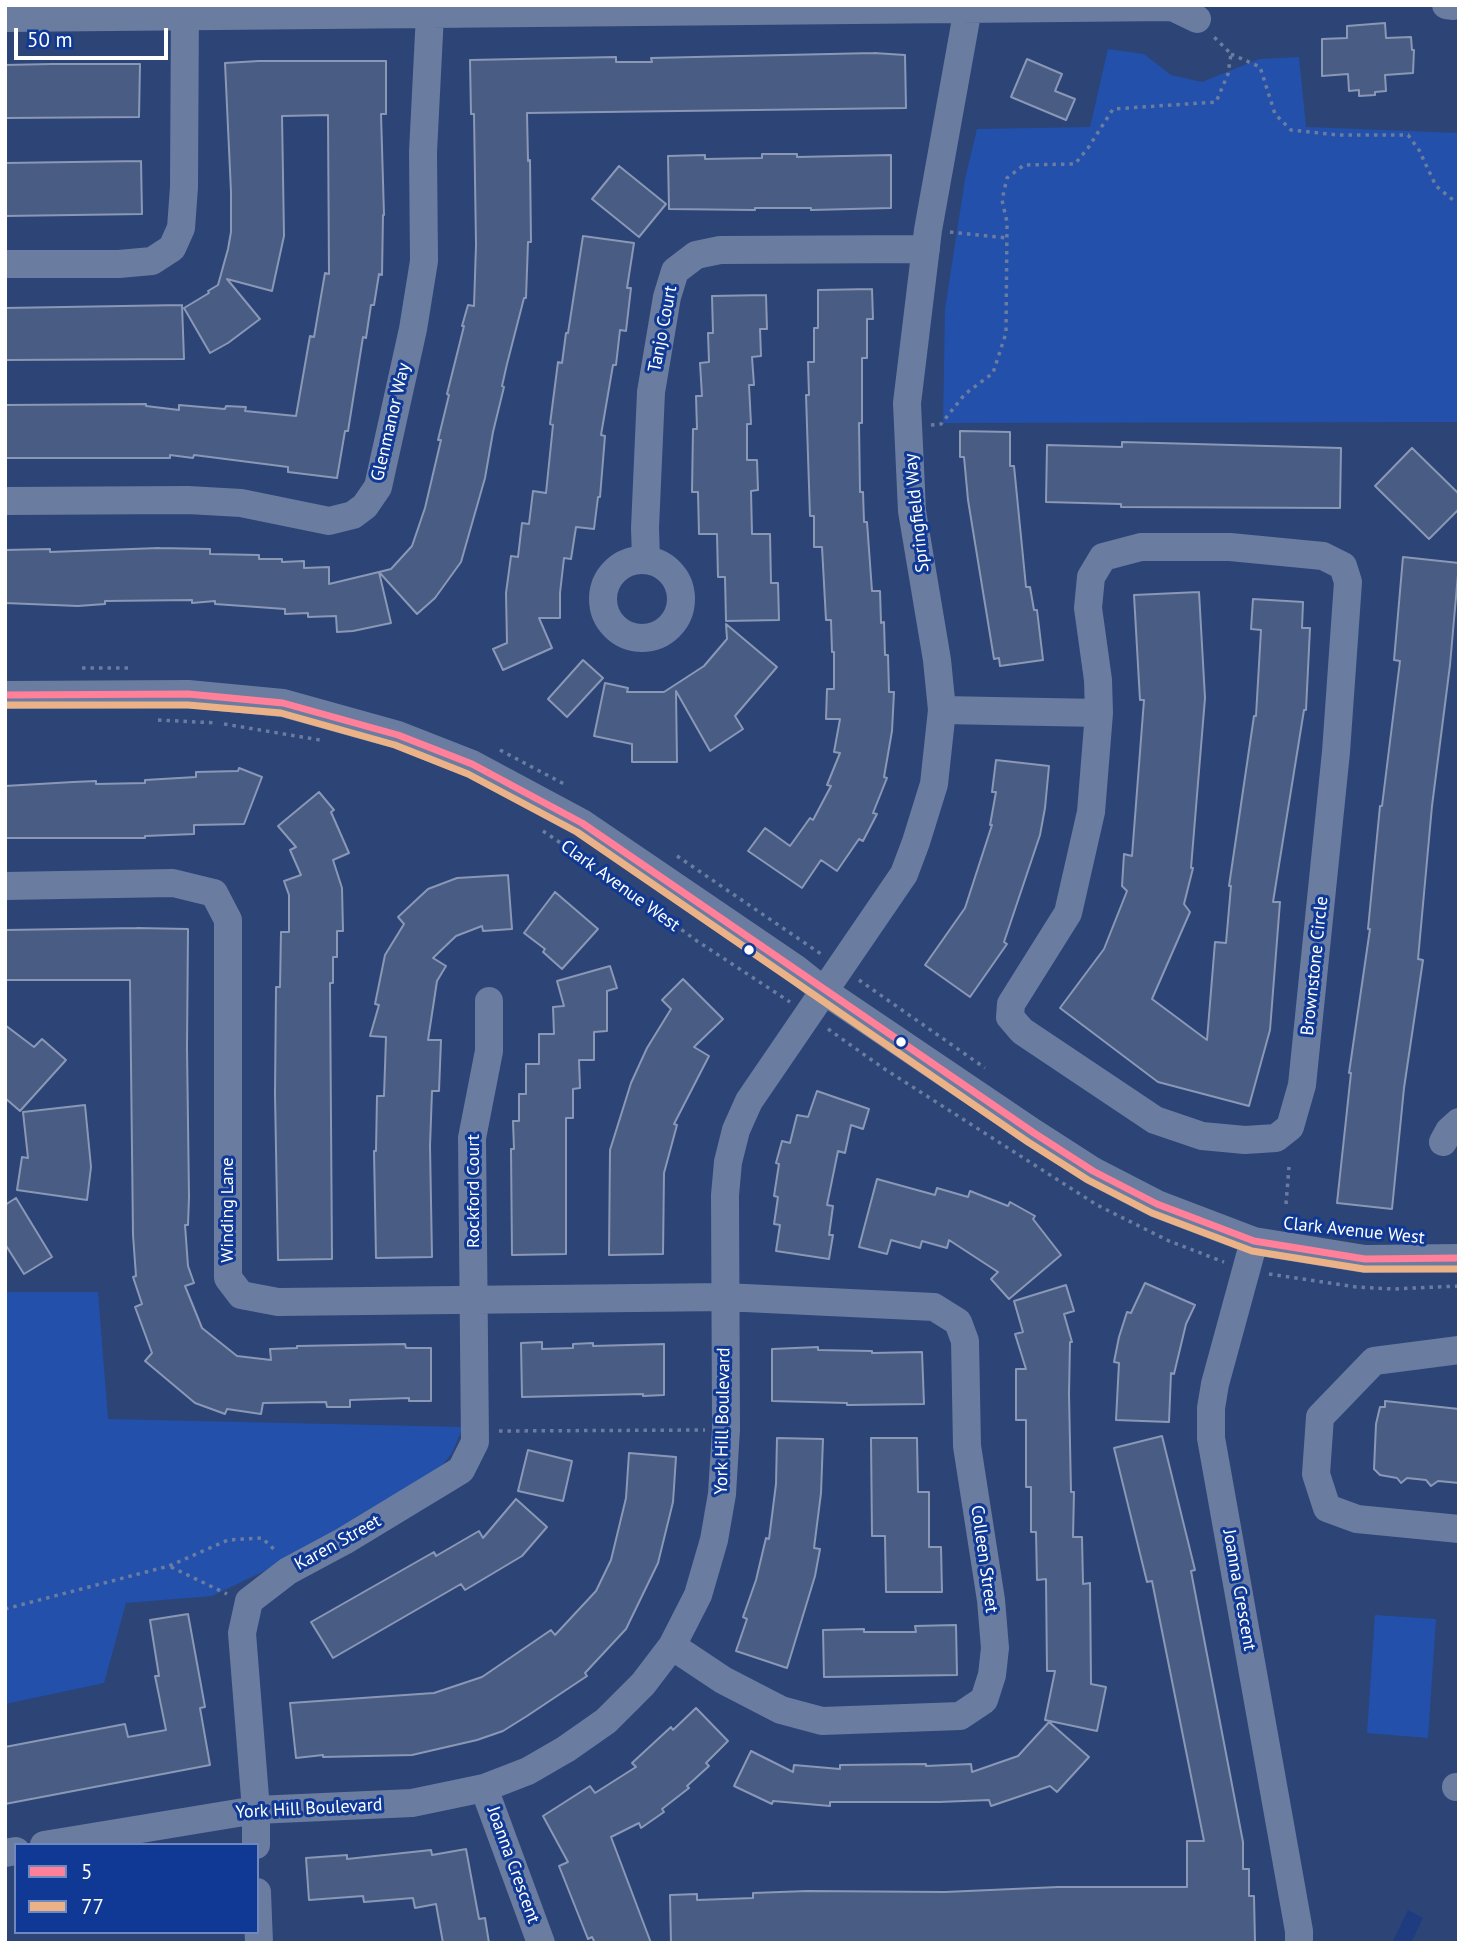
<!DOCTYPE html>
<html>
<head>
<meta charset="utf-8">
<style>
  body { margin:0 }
  #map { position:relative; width:1464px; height:1948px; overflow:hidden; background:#2d4476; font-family:"PT Sans",sans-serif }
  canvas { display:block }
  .frame { position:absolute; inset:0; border:7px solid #fff; pointer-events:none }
  .legend { position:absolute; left:14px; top:1843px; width:245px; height:91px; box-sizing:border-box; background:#0f3994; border:2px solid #6f88bf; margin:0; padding:9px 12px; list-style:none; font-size:21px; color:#fff }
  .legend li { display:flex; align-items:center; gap:14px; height:35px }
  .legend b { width:35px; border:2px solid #6f88bf }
  .scale { position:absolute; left:14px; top:28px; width:154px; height:32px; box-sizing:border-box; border:4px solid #fff; border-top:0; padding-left:9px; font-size:21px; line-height:24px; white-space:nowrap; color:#fff; -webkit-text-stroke:5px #0f3994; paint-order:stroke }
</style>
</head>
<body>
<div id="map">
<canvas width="1464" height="1948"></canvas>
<div class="frame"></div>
<ul class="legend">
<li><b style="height:9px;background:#ff8098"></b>5</li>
<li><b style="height:9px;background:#ebb288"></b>77</li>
</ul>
<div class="scale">50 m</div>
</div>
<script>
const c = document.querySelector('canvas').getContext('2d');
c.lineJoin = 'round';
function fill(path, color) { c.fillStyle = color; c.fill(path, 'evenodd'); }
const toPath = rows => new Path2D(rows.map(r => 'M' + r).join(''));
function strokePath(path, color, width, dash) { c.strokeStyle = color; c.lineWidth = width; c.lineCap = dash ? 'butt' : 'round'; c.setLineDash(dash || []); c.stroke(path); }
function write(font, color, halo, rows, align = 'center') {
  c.font = font + ' "PT Sans",sans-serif'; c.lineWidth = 6; c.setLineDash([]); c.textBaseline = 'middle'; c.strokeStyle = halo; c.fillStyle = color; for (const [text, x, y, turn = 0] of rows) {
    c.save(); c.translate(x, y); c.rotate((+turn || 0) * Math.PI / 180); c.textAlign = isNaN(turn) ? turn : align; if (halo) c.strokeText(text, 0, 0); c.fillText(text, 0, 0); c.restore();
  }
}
const green = toPath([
  [1108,49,1144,54,1171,75,1202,82,1259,59,1299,57,1306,127,1459,133,1459,422,943,423,945,309,965,179,977,129,1090,127],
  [5,1292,98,1292,108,1419,463,1427,452,1453,436,1473,298,1555,212,1596,126,1603,104,1683,5,1704],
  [1375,1615,1436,1619,1428,1738,1367,1733]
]);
const water = toPath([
  [1408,1910,1423,1918,1411,1943,1392,1943]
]);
const building = toPath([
  [1385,23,1386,38,1411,37,1412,50,1414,50,1413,73,1385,75,1386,91,1375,92,1375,95,1359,96,1359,90,1349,91,1348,74,1322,76,1322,39,1347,38,1347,26,1385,23],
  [874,53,905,55,906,108,527,113,528,161,530,160,531,242,528,242,526,298,524,298,507,364,502,386,504,387,493,432,485,478,461,562,435,598,417,614,379,572,391,569,412,546,425,508,441,440,438,440,449,395,447,394,464,326,462,326,468,305,474,306,476,245,474,114,471,114,470,60,616,57,616,62,652,62,651,58,874,53],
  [1027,59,1062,74,1055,91,1075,99,1066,120,1011,97,1027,59],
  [259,61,386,61,386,114,381,114,384,215,383,215,382,275,379,274,374,305,371,305,366,338,363,337,348,431,345,431,337,478,288,472,288,467,194,455,193,458,170,455,170,458,5,458,5,405,146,404,146,406,179,410,179,405,225,409,226,406,246,407,245,411,296,416,310,336,314,337,325,273,329,274,328,115,282,116,284,236,272,291,227,279,260,319,228,343,210,353,184,308,209,293,208,291,218,285,228,249,231,232,231,192,225,63,259,61],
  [52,64,140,64,139,117,5,118,5,65,52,64],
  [762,154,797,154,797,157,891,155,891,208,811,210,811,208,755,208,755,210,669,209,668,156,705,155,705,159,762,158,762,154],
  [141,161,142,214,5,216,5,163,141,161],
  [619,166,666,204,639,237,592,199,619,166],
  [583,236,634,243,627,288,631,288,626,331,620,330,616,365,613,365,601,435,605,436,600,497,598,497,594,529,576,527,571,559,564,558,560,593,560,618,539,618,552,648,503,670,493,649,507,643,506,593,511,556,518,557,522,523,529,524,533,491,546,493,553,425,550,424,558,362,562,363,566,333,568,333,583,236],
  [872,289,873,319,867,319,867,358,862,358,862,423,859,423,860,492,863,492,864,522,867,522,872,591,880,591,881,623,884,622,885,655,888,655,889,692,894,692,892,731,884,777,887,778,873,813,877,814,863,841,859,839,837,871,821,860,802,888,748,851,765,828,790,846,810,818,813,820,831,786,827,785,840,753,834,752,840,719,826,719,827,689,834,689,834,652,832,652,831,620,826,620,822,547,814,547,814,516,810,516,806,395,809,395,808,362,814,362,814,328,818,328,818,290,872,289],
  [766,295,767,329,760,329,761,356,752,357,754,385,749,385,751,424,747,424,747,460,757,460,758,490,751,491,752,534,770,534,771,583,778,583,779,620,726,621,725,577,718,577,717,534,699,534,698,492,692,492,693,429,697,429,696,396,702,396,700,363,709,362,708,333,713,333,712,296,766,295],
  [182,305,184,359,5,360,5,308,182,305],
  [960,431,1010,432,1010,466,1014,466,1026,587,1030,587,1034,610,1037,610,1043,660,1000,666,999,658,994,659,968,500,964,457,960,457,960,431],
  [1122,442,1341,448,1340,508,1121,507,1121,504,1046,502,1047,445,1122,447,1122,442],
  [1412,448,1459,494,1459,509,1429,539,1375,486,1412,448],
  [159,548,210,549,210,554,259,555,259,559,282,559,282,562,304,561,304,568,329,567,329,584,379,572,391,623,353,631,337,632,336,616,308,617,308,613,285,614,285,609,215,604,215,601,192,603,192,600,105,601,105,604,78,606,5,603,5,550,50,549,50,552,159,548],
  [1403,557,1459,563,1450,665,1432,806,1418,959,1423,960,1404,1088,1392,1209,1337,1203,1351,1073,1349,1073,1370,929,1368,929,1380,806,1382,806,1400,661,1394,660,1403,557],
  [1199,592,1205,698,1191,868,1193,868,1184,904,1190,912,1152,999,1207,1040,1215,942,1226,943,1231,886,1229,886,1254,716,1256,716,1261,630,1251,629,1253,599,1303,602,1302,628,1310,628,1306,710,1304,710,1273,902,1280,902,1270,1030,1249,1106,1158,1082,1060,1008,1104,949,1127,891,1122,886,1124,854,1132,856,1144,700,1140,700,1134,595,1199,592],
  [726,624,777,667,735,716,743,729,710,751,676,691,677,762,632,762,632,744,594,736,605,683,628,688,627,692,664,692,704,666,727,639,726,624],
  [583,660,603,678,567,717,548,699,583,660],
  [996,760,1049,766,1045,808,1040,835,1004,942,1007,944,970,997,925,965,965,908,992,825,990,825,996,792,992,792,996,760],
  [239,768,262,777,244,824,194,825,194,834,145,836,145,838,5,838,5,786,73,782,96,781,96,784,145,783,145,780,196,777,196,772,238,771,239,768],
  [319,792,334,810,331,812,349,853,333,860,342,888,343,931,337,931,337,957,333,957,333,983,330,983,332,1259,278,1260,275,1094,276,987,280,987,281,932,289,932,289,895,284,881,301,875,290,850,296,847,278,826,319,792],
  [508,875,512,929,483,931,482,926,456,936,433,958,446,966,437,981,428,1040,441,1040,439,1091,432,1091,430,1146,432,1257,376,1258,374,1151,376,1151,377,1096,384,1096,386,1037,370,1036,379,1005,375,1004,385,955,404,924,398,917,428,889,457,878,508,875],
  [555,892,598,929,562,969,543,952,545,949,524,933,555,892],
  [137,928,188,929,187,1047,189,1197,188,1225,185,1225,188,1266,194,1283,185,1286,202,1328,237,1356,271,1360,270,1349,297,1348,297,1346,405,1344,406,1348,431,1348,431,1401,409,1401,409,1398,350,1400,350,1407,327,1407,326,1402,263,1403,261,1414,227,1409,225,1414,195,1403,145,1361,152,1353,135,1307,142,1304,133,1277,136,1276,133,1235,130,980,5,980,5,930,137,928],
  [610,966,617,988,607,991,607,1031,594,1032,594,1060,579,1060,580,1088,573,1089,573,1118,566,1118,566,1254,512,1255,511,1149,514,1149,513,1121,519,1121,519,1094,526,1094,526,1064,539,1064,539,1034,554,1034,553,1007,564,1006,557,981,610,966],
  [683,979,723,1019,694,1047,709,1056,674,1124,677,1125,664,1173,663,1254,609,1255,610,1150,631,1083,647,1048,671,1009,662,1000,683,979],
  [5,1025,34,1047,42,1039,66,1060,20,1111,5,1098,5,1025],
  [817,1091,869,1109,863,1129,851,1125,845,1153,838,1151,827,1205,833,1206,829,1235,833,1235,829,1259,776,1251,780,1225,774,1224,778,1197,774,1196,779,1164,776,1163,782,1141,790,1143,797,1115,808,1117,817,1091],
  [85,1105,91,1167,87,1200,17,1190,22,1157,28,1158,23,1112,85,1105],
  [877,1179,935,1195,937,1188,968,1197,970,1191,1008,1206,1010,1202,1035,1216,1033,1219,1061,1255,1009,1299,991,1279,998,1272,949,1240,947,1248,922,1241,920,1248,891,1240,887,1254,859,1247,877,1179],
  [16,1198,52,1257,24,1274,5,1244,5,1205,16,1198],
  [1145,1283,1195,1305,1186,1324,1174,1374,1171,1373,1169,1422,1116,1420,1119,1363,1114,1362,1119,1337,1127,1312,1131,1313,1145,1283],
  [1066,1285,1074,1311,1064,1314,1072,1342,1070,1342,1069,1394,1071,1492,1074,1492,1073,1537,1082,1537,1083,1584,1090,1583,1091,1684,1106,1687,1097,1731,1045,1720,1055,1671,1047,1671,1046,1579,1037,1580,1036,1532,1031,1532,1031,1487,1026,1487,1026,1420,1016,1420,1016,1369,1026,1369,1015,1334,1023,1332,1014,1301,1066,1285],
  [542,1342,542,1349,573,1348,573,1344,593,1343,593,1346,664,1344,664,1395,643,1396,643,1394,522,1397,521,1343,542,1342],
  [818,1347,818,1350,872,1351,872,1353,922,1352,924,1404,847,1405,847,1403,772,1401,772,1349,818,1347],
  [1385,1401,1459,1409,1459,1483,1438,1481,1431,1486,1426,1480,1407,1478,1401,1483,1397,1478,1380,1475,1374,1469,1376,1424,1380,1407,1385,1407,1385,1401],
  [1162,1436,1195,1570,1191,1571,1243,1842,1243,1869,1249,1869,1249,1896,1254,1896,1255,1943,671,1943,670,1895,697,1894,697,1900,753,1898,753,1893,807,1891,945,1892,1058,1887,1187,1887,1187,1841,1204,1841,1152,1581,1147,1582,1114,1448,1162,1436],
  [777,1438,823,1439,821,1493,814,1548,820,1549,815,1576,787,1668,736,1651,747,1619,743,1617,756,1580,766,1538,769,1539,776,1484,777,1438],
  [871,1438,917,1438,918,1492,929,1492,929,1547,941,1547,942,1592,886,1592,885,1536,872,1536,871,1438],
  [528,1450,572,1461,563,1501,518,1491,528,1450],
  [629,1453,676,1457,673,1502,658,1563,626,1629,585,1673,587,1676,527,1716,503,1731,477,1740,412,1755,323,1757,323,1755,296,1758,290,1703,434,1693,482,1677,551,1630,555,1635,596,1591,611,1560,626,1498,629,1453],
  [516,1499,547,1527,522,1556,465,1590,461,1584,333,1658,311,1622,434,1552,436,1556,479,1531,483,1538,516,1499],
  [188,1614,205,1707,200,1708,210,1765,5,1804,5,1747,125,1724,128,1737,166,1730,155,1676,159,1676,150,1620,188,1614],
  [956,1625,957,1675,824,1677,823,1630,864,1629,864,1632,916,1632,915,1626,956,1625],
  [696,1708,728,1741,706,1763,709,1766,687,1786,689,1788,662,1809,664,1812,641,1828,639,1823,611,1837,651,1943,595,1943,592,1937,588,1939,559,1866,568,1862,543,1816,590,1786,595,1793,636,1767,632,1763,671,1727,673,1730,696,1708],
  [1049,1722,1089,1757,1057,1792,1050,1786,991,1806,989,1800,939,1802,830,1802,830,1806,773,1801,772,1804,734,1786,751,1751,793,1772,794,1765,840,1769,840,1765,926,1764,926,1766,971,1764,972,1772,1018,1756,1049,1722],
  [466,1849,479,1919,485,1918,489,1943,443,1943,436,1904,415,1908,413,1898,364,1902,363,1896,309,1900,306,1858,347,1855,347,1859,431,1850,432,1855,466,1849]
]);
const path = toPath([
  [1231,54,1260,67,1275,114,1291,130,1338,135,1408,135,1419,150,1436,186,1453,200,1459,200],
  [950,232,1007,238],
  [931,425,941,424,965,394,993,373,1006,333,1007,222,1002,200,1007,178,1024,165,1075,164,1088,148,1113,109,1216,102,1228,74,1231,54,1212,35],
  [82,668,130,668],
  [158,720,217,723],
  [224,724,320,740],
  [500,750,564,784],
  [543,831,599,869,697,941,790,1002],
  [677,856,821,954],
  [859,980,985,1068],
  [828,1029,883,1068,1097,1205,1169,1241,1224,1262],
  [1286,1204,1289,1167],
  [1269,1274,1356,1287,1393,1289,1459,1286],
  [499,1431,705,1430],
  [171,1567,227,1594],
  [5,1609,169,1566,228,1540,262,1538,277,1552]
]);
const minor = toPath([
  [1446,5,1454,6],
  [5,18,1172,7,1197,19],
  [5,264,119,264,152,261,172,248,181,228,184,187,185,5],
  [5,501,188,500,241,503,329,521,353,515,365,506,378,487,413,329,424,261,423,152,430,14],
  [1141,547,1230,547,1323,556,1343,566,1348,582,1336,752,1302,1085,1290,1127,1276,1138,1245,1140,1202,1136,1155,1120,1022,1031,1010,1017,1011,1004,1068,913,1091,812,1099,713,1098,680,1088,608,1091,577,1103,557,1141,547],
  [646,560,645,528,651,392,667,297,675,271,696,255,720,250,926,249],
  '603 599a39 39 0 1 1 78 0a39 39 0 1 1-78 0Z',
  [5,695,188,694,283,703,398,735,472,764,582,823,795,968,824,991,1034,1133,1093,1171,1157,1204,1254,1241,1365,1259,1459,1258],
  [942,710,1099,713],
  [5,886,173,883,214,893,228,920,228,1278,241,1295,278,1302,724,1297,934,1307,958,1322,965,1341,967,1446,991,1600,995,1648,992,1675,984,1700,960,1716,822,1721,781,1710,723,1680,672,1646],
  [1443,1142,1449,1131,1459,1122],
  [1254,1241,1215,1384,1211,1408,1211,1438,1299,1931,1299,1943],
  [1459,1350,1374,1361,1320,1417,1316,1474,1327,1508,1357,1519,1459,1529],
  [1456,1787,1459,1787],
  [484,1788,541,1943],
  [44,1845,256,1810,412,1803,484,1788,528,1771,566,1749,606,1721,643,1684,672,1646,698,1595,714,1540,722,1494,726,1429,725,1195,728,1162,736,1130,749,1101,904,874,916,842,934,784,942,710,937,660,912,511,907,403,928,230,968,8],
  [256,1845,256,1810,242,1633,249,1601,288,1571,344,1541,461,1470,475,1442,472,1138,489,1051,489,1001],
  [5,1853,16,1851],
  [257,1892,259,1943]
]);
const bus1 = toPath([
  [5,695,188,694,283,703,398,735,472,764,582,823,1034,1133,1093,1171,1157,1204,1254,1241,1365,1259,1459,1258]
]);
const bus2 = toPath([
  [5,705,188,705,281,713,395,745,468,774,577,832,1028,1142,1088,1180,1152,1213,1252,1251,1364,1269,1459,1269]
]);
const markers = [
  [749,950,6,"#fff"],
  [901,1042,6,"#fff"]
];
const streetNames = [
  ["Tanjo Court",663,329,-79],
  ["Glenmanor Way",391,422,-77],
  ["Springfield Way",917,513,-96],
  ["Clark Avenue West",620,886,36],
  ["Brownstone Circle",1315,966,-84],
  ["Rockford Court",474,1191,-90],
  ["Winding Lane",228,1210,-90],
  ["Clark Avenue West",1354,1231,6],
  ["York Hill Boulevard",723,1421,-89],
  ["Karen Street",338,1543,-29],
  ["Colleen Street",984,1559,82],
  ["Joanna Crescent",1239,1590,80],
  ["York Hill Boulevard",309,1809,-3],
  ["Joanna Crescent",513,1865,70]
];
fill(green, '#2350ab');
fill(water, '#1e3c7f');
fill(building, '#495c84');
strokePath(building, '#8a98b6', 2);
strokePath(path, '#6b7ca1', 3.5, [3.5, 5]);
strokePath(minor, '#6b7ca1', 28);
strokePath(bus1, '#ff8098', 7);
strokePath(bus2, '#ebb288', 7);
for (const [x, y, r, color] of markers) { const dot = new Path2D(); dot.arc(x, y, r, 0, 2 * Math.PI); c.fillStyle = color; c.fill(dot); strokePath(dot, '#0f3994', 2.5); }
write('18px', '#fff', '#0f3994', streetNames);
</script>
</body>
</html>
